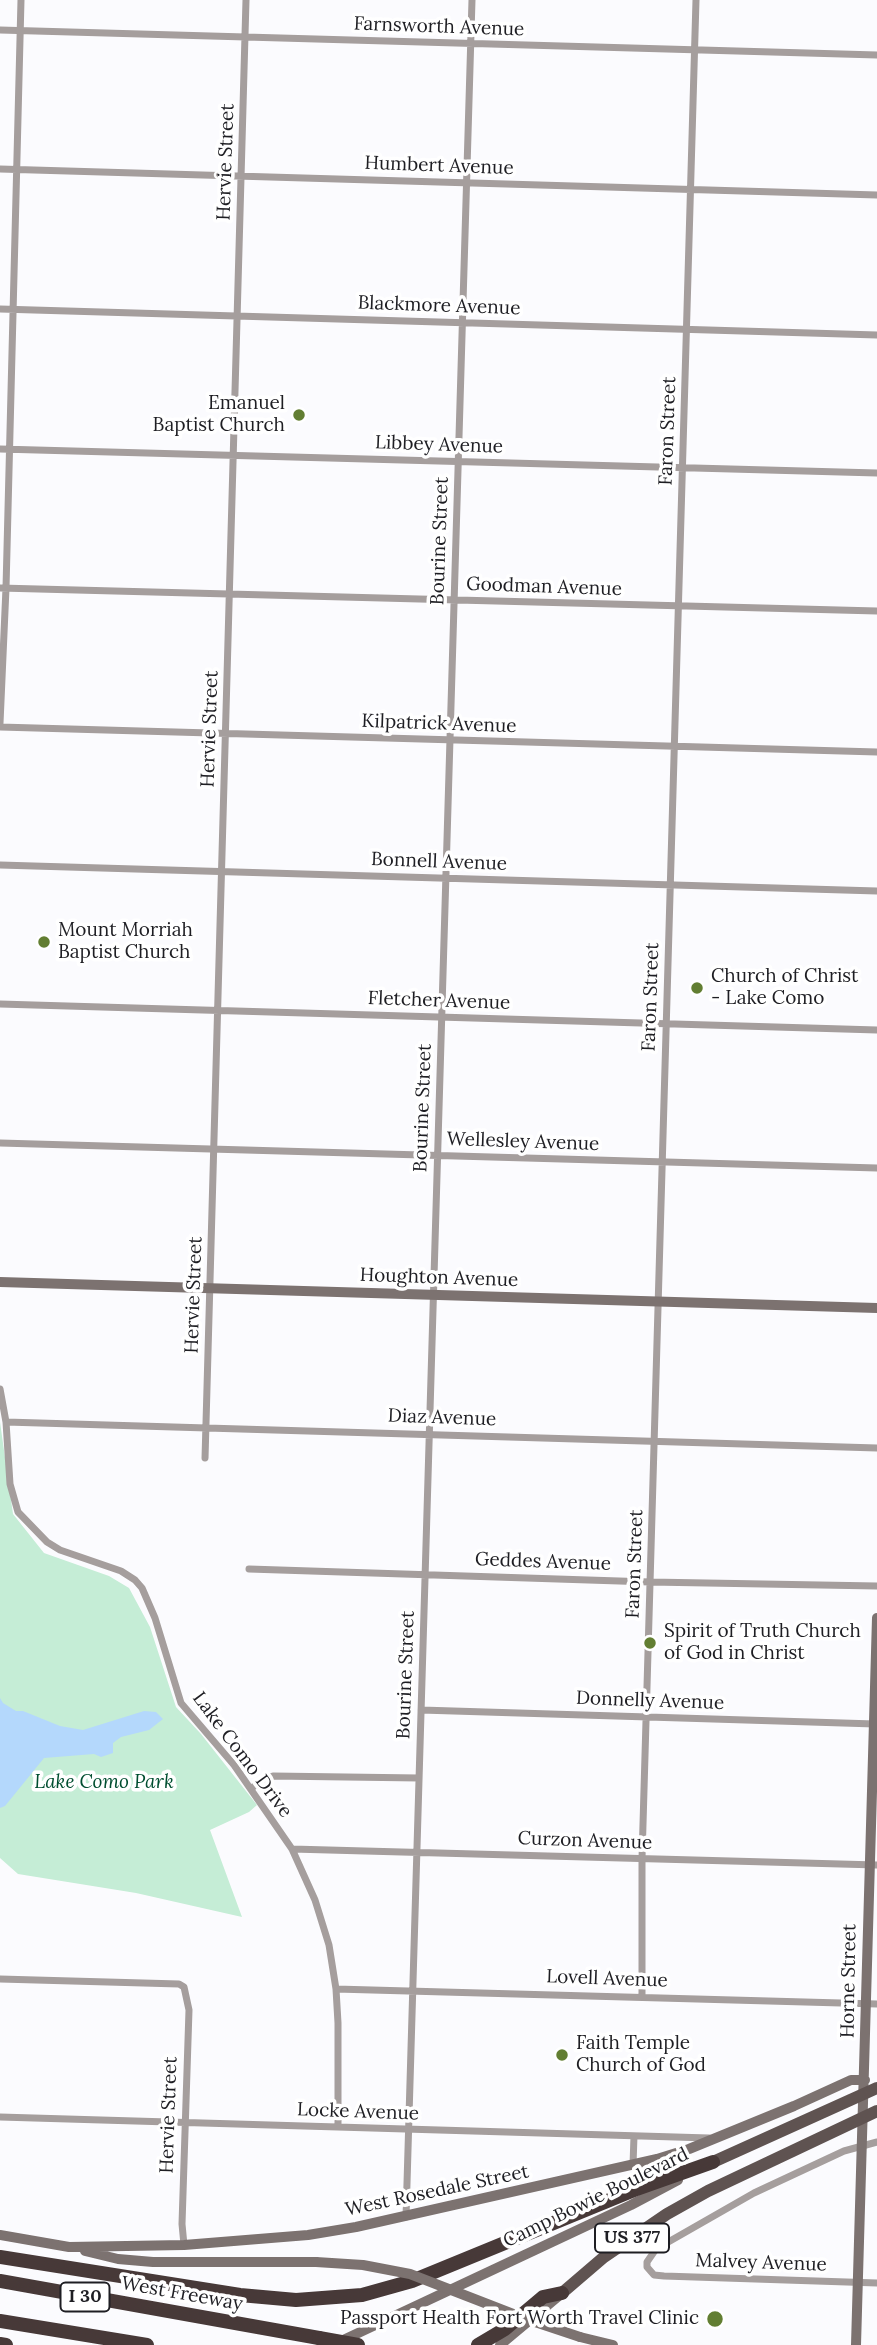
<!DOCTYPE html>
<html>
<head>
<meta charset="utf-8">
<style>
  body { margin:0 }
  canvas { display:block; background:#fbfbfe }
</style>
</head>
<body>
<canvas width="877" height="2345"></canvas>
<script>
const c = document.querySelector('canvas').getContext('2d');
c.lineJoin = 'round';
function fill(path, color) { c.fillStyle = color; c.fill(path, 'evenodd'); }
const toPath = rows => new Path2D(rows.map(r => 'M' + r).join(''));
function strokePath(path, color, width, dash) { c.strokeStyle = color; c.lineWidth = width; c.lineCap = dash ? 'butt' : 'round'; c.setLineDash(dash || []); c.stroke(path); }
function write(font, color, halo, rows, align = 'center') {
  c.font = font + ' Lora,serif'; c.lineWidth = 7; c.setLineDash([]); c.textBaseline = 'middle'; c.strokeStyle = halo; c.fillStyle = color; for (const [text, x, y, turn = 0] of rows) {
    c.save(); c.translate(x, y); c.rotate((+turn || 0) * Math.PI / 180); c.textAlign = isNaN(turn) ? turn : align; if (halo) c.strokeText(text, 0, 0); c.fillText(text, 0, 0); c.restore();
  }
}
const green = toPath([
  [0,1422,13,1514,44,1553,109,1576,129,1588,150,1627,176,1707,201,1734,257,1805,249,1812,210,1830,242,1917,136,1893,18,1874,0,1858]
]);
const water = toPath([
  [0,1698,3,1703,16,1711,23,1711,60,1726,83,1730,144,1711,156,1712,163,1719,149,1730,121,1737,113,1743,113,1753,101,1757,94,1754,44,1758,5,1806,0,1808]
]);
const street = toPath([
  [0,30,877,55],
  [0,169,877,195],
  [0,309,877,335],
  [0,449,877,473],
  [0,588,877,611],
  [0,723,6,588,21,0],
  [0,727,877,752],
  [0,865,877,891],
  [0,1004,877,1030],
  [0,1143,877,1168],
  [0,1389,6,1422,10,1484,18,1512,47,1542,60,1550,121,1571,135,1580,142,1588,155,1618,181,1703,234,1765,292,1849,315,1900,329,1945,336,1989,338,2023,338,2127],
  [6,1422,877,1448],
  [205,1458,246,0],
  [249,1569,650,1582,877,1586],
  [421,1710,875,1724],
  [251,1789,261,1780,273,1776,419,1778],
  [292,1849,877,1865],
  [0,1979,179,1984,184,1987,189,2010,182,2224,184,2245],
  [336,1989,877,2004],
  [642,1996,642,1858,696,0],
  [0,2117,709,2138],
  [877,2142,844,2151,754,2193,656,2249,647,2262,647,2267,654,2275,664,2276,877,2283],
  [633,2165,634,2136],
  [406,2217,472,0]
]);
const secondary = toPath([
  [0,1282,877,1308],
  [0,2235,69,2247,184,2245,308,2235,356,2227,657,2159,689,2149,794,2106,851,2080,865,2080],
  [85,2251,118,2259,153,2262,316,2262],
  [580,2337,613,2345],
  [339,2342,631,2205,678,2180],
  [500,2345,560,2295],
  [856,2345,877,1618]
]);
const primary = toPath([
  [713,2162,877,2088],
  [562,2293,604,2257,667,2214,708,2191,877,2111]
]);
const highway = toPath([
  [0,2257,240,2295,296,2300,362,2295,412,2281,634,2190,713,2162],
  [0,2281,319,2338],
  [0,2321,147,2345],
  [0,2344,6,2345],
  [478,2345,505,2329,543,2297,562,2293]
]);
const secondaryBridge = toPath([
  [316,2262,363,2265,410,2274,526,2319,580,2337]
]);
const highwayBridge = toPath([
  [319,2338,358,2345]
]);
const markers = [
  [299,415,7,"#627e32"],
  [44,942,7,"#627e32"],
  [697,988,7,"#627e32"],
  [650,1643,7,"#627e32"],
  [562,2055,7,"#627e32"],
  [715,2319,9,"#627e32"]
];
const shields = [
  [632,2238,74],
  [85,2297,49]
];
const shieldNames = [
  ["US 377",632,2238],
  ["I 30",85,2297]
];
const streetNames = [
  ["Farnsworth Avenue",439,27,2],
  ["Hervie Street",226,162,-88],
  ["Humbert Avenue",439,166,2],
  ["Blackmore Avenue",439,306,2],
  ["Faron Street",668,431,-88],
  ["Libbey Avenue",439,445,2],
  ["Bourine Street",440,541,-88],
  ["Goodman Avenue",544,587,2],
  ["Kilpatrick Avenue",439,724,2],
  ["Hervie Street",210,729,-88],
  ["Bonnell Avenue",439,862,2],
  ["Faron Street",651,997,-88],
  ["Fletcher Avenue",439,1001,2],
  ["Bourine Street",423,1108,-88],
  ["Wellesley Avenue",523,1142,2],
  ["Houghton Avenue",439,1278,2],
  ["Hervie Street",194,1295,-88],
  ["Diaz Avenue",442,1418,2],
  ["Geddes Avenue",543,1562,2],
  ["Faron Street",635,1564,-88],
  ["Bourine Street",406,1675,-88],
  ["Donnelly Avenue",650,1701,2],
  ["Lake Como Drive",242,1755,53],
  ["Curzon Avenue",585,1841,2],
  ["Lovell Avenue",607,1979,2],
  ["Horne Street",849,1981,-89],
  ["Locke Avenue",358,2112,2],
  ["Hervie Street",169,2115,-88],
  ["West Rosedale Street",437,2191,-12],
  ["Camp Bowie Boulevard",596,2198,-26],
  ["Malvey Avenue",761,2263,2],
  ["West Freeway",182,2294,10]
];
const poiNames = [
  ["Emanuel",285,404,"right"],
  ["Baptist Church",285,426,"right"],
  ["Mount Morriah",58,931],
  ["Baptist Church",58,953],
  ["Church of Christ",711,977],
  ["- Lake Como",711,999],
  ["Spirit of Truth Church",664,1632],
  ["of God in Christ",664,1654],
  ["Faith Temple",576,2044],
  ["Church of God",576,2066],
  ["Passport Health Fort Worth Travel Clinic",699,2319,"right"]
];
const parkNames = [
  ["Lake Como Park",104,1783]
];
fill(green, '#c5edd6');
fill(water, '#b4d8fc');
strokePath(street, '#a59e9d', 7);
strokePath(secondary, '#7c7270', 10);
strokePath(primary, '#5f5351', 12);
strokePath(highway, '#473938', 14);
strokePath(secondaryBridge, '#7c7270', 10);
strokePath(highwayBridge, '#473938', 14);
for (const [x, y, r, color] of markers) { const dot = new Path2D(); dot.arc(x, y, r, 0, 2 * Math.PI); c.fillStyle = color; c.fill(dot); strokePath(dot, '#fff', 2.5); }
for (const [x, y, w] of shields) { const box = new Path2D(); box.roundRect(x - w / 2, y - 14.5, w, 29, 5); c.fillStyle = '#fff'; c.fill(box); strokePath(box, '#1e1e23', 2); }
write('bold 18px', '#1e1e23', null, shieldNames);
write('19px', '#1e1e23', '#fff', streetNames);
write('19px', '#1e1e23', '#fff', poiNames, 'left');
write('italic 19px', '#004e30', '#fff', parkNames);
</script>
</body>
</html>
